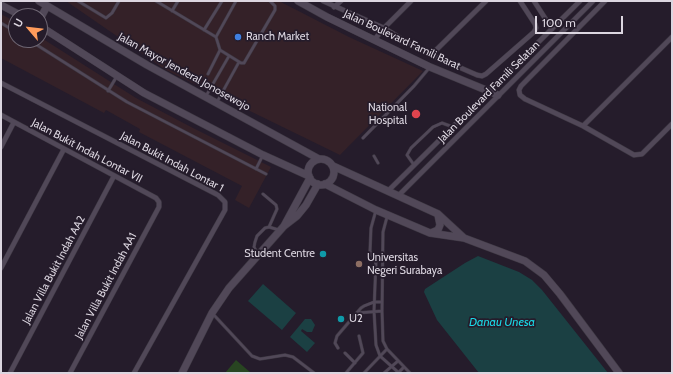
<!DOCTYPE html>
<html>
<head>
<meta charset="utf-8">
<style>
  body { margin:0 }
  #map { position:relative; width:673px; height:374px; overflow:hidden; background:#251c2b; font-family:Cabin,sans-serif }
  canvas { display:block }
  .frame { position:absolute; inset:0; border:2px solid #dcd6e0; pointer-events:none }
  .north { position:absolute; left:8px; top:8px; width:40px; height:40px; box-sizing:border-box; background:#251c2b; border:1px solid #6e6673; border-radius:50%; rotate:298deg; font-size:11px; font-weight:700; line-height:16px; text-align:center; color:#dcd6e0 }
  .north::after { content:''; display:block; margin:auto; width:14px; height:18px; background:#ff9b5b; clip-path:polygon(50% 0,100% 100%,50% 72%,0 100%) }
  .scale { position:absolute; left:535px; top:16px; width:88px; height:18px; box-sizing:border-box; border:2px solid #dcd6e0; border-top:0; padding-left:5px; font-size:12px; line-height:14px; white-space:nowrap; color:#dcd6e0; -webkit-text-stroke:3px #251c2b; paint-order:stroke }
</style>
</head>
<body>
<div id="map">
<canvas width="673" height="374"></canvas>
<div class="frame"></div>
<div class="north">U</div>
<div class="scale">100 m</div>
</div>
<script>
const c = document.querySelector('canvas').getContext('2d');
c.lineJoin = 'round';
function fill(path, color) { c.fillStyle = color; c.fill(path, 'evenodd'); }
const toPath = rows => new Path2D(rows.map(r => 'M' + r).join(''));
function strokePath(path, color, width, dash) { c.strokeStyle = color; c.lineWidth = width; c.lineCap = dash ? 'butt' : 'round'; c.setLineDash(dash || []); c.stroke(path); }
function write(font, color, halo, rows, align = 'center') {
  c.font = font + ' Cabin,sans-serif'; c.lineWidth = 3.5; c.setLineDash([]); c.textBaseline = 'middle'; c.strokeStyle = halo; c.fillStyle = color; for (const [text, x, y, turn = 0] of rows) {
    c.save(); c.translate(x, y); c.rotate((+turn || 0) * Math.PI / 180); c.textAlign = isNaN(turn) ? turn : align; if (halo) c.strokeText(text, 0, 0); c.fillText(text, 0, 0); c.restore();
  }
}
const commercial = toPath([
  [66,1,279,1,349,37,423,71,340,155,166,70],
  [1,14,16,22,16,40,40,40,40,37,136,98,193,128,271,167,249,208,235,200,242,186,139,132,140,129,106,110,104,113,1,58]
]);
const green = toPath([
  [236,360,251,373,225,373]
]);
const water = toPath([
  [478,256,519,272,532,280,542,290,608,373,479,373,437,320,424,292,425,289,465,263],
  [263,284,296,313,282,330,248,301],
  [305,319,311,319,315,325,312,332,307,332,302,329,301,331,315,343,307,352,290,337]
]);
const lane = toPath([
  [78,1,106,18,112,13,119,1],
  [156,1,216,37,220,50,241,63,244,63,275,10,275,6,270,1],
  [172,11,178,1],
  [1,23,16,32],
  [204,30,222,1],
  [216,37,236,1],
  [29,40,127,102,266,174],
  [208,74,220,50],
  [108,91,117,76],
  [206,96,229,56],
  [217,102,239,62],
  [363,138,414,86,430,67],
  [374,156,378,163],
  [414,165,407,155,411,148,433,127,442,123,453,127],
  [256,169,263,155],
  [263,194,276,205,277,209,269,227],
  [376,210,371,228,370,251,372,256,376,260,374,311,376,345,380,356,399,373],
  [387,217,383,232,382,311,383,341,387,349,410,373],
  [258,254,254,247,255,242,257,236,265,228,269,227,279,230],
  [357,313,382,311],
  [213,314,252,356,260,359,285,355,293,357,314,373],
  [338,348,335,343,337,336,361,308,364,306,374,302,382,302],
  [345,353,355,363],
  [346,373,363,353,359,336],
  [364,373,387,349],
  [384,373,398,361],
  [398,373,404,367]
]);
const street = toPath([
  [323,1,384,28,412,45,431,55,477,75,482,76,486,74,534,32,536,28,535,24,520,1],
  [534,1,552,29],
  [605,1,521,86,519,90,520,95,525,99,583,126,634,155,642,154,672,124],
  [334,7,341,1],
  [374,40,384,28,411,1],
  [431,55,486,1],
  [1,83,218,195,225,202,225,210,134,373],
  [1,115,156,198,159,202,159,207,70,373],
  [583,126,672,37],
  [1,147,14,122],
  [388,191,580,1],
  [398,196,593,1],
  [1,268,64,149],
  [10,373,114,176]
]);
const secondary = toPath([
  [39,1,147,65,319,159],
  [298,1,327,17,430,67,498,95],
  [1,5,22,16],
  [40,19,47,6],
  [40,26,144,93,263,155,309,176],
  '308 172a13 13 0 1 1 26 0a13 13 0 1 1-26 0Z',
  [333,166,438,214,464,238],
  [325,184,376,210,430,233,464,238,525,261,544,275,560,294,619,373],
  [284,226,310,178],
  [431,233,438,230,440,225,438,215],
  [182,373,212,313,229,288,284,226,297,216,306,205,318,184]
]);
const markers = [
  [238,37,4,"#3f7fe0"],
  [416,114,5,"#e0444e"],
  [323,254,4,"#0f9aa8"],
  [359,264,4,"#8d6e63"],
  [341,319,4,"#0f9aa8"]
];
const poiNames = [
  ["Ranch Market",246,37],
  ["National",407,108,"right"],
  ["Hospital",407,121,"right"],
  ["Student Centre",315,254,"right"],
  ["Universitas",367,258],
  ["Negeri Surabaya",367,271],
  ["U2",349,319]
];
const streetNames = [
  ["Jalan Boulevard Famili Barat",402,40,25],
  ["Jalan Mayor Jenderal Jonosewojo",184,72,29],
  ["Jalan Boulevard Famili Selatan",489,92,-45],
  ["Jalan Bukit Indah Lontar VII",87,151,28],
  ["Jalan Bukit Indah Lontar 1",172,162,28],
  ["Jalan Villa Bukit Indah AA2",54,270,-62],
  ["Jalan Villa Bukit Indah AA1",106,286,-62]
];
const waterNames = [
  ["Danau Unesa",502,322]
];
fill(commercial, '#342128');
fill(green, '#284521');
fill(water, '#1b4043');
strokePath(lane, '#3f3944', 3.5);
strokePath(street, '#3f3944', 5.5);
strokePath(secondary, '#3f3944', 8);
strokePath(lane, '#514858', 2.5);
strokePath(street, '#514858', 4.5);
strokePath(secondary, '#514858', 7);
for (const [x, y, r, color] of markers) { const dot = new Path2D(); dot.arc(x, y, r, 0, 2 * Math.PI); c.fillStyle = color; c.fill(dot); strokePath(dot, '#251c2b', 1.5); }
write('11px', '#dcd6e0', '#251c2b', poiNames, 'left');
write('11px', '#dcd6e0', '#251c2b', streetNames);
write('italic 12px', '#1ad8e5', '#251c2b', waterNames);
</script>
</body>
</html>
